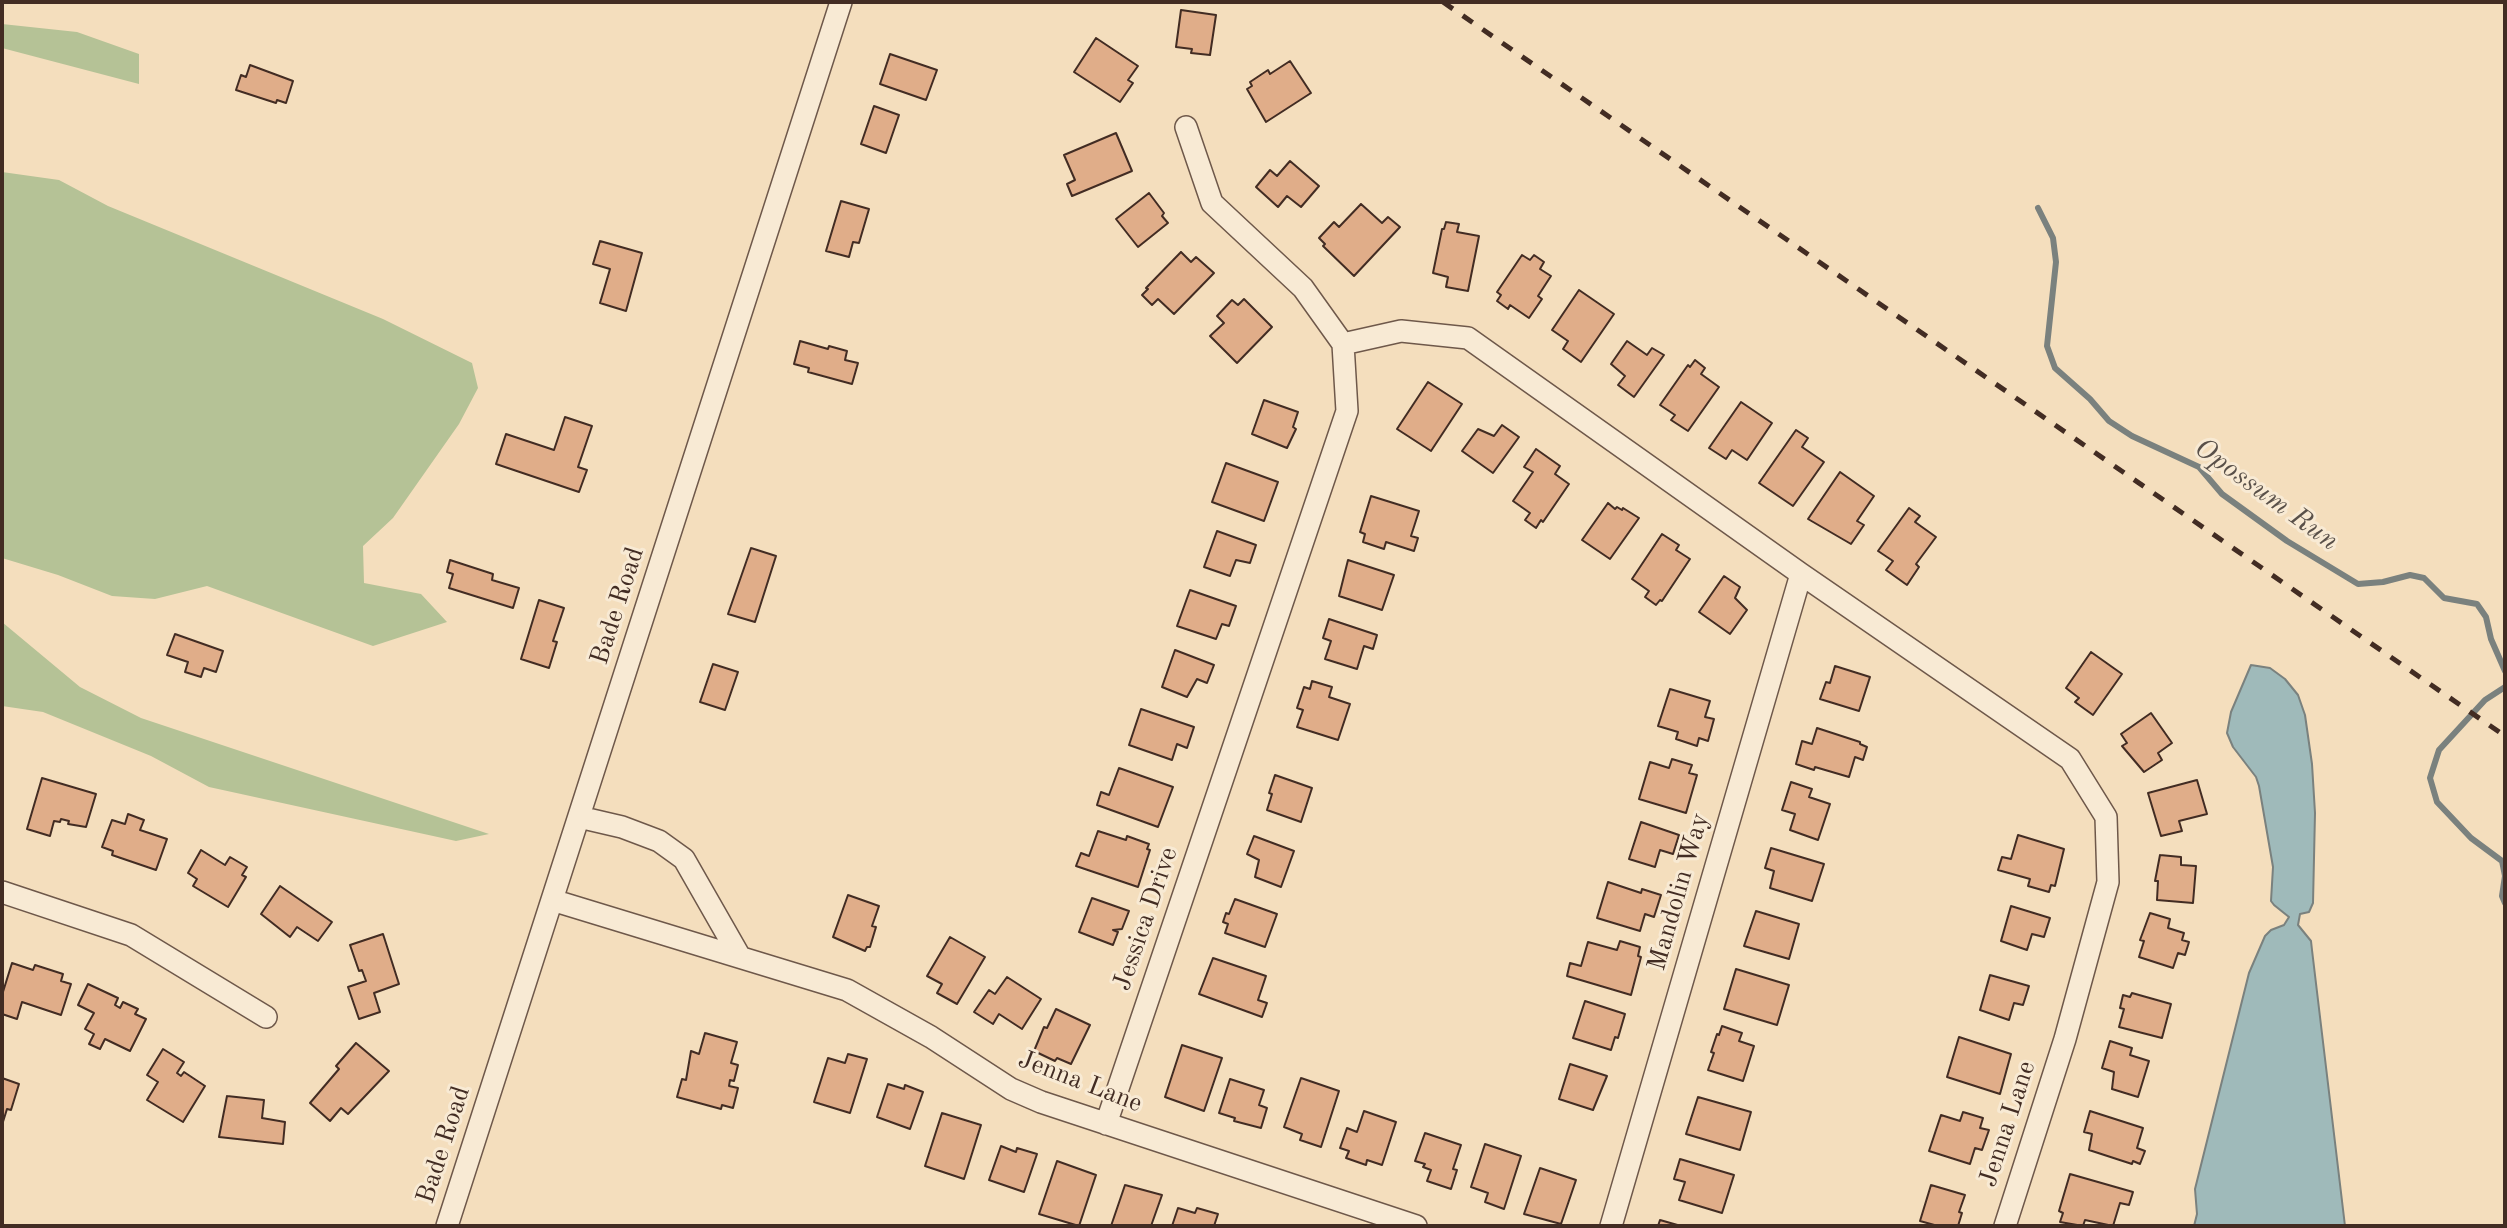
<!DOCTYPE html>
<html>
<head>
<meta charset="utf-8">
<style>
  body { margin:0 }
  #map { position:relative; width:2507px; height:1228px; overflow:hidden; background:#f4debd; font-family:"Old Standard TT",serif }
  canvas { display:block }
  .frame { position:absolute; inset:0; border:4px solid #422c23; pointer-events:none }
</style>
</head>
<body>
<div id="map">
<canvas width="2507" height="1228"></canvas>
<div class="frame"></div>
</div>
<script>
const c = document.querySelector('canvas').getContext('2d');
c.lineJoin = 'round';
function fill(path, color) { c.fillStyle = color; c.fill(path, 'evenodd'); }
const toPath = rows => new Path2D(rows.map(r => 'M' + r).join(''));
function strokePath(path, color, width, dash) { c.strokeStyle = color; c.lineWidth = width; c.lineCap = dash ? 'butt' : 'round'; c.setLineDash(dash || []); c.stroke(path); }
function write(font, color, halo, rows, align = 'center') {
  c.font = font + ' "Old Standard TT",serif'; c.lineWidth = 6; c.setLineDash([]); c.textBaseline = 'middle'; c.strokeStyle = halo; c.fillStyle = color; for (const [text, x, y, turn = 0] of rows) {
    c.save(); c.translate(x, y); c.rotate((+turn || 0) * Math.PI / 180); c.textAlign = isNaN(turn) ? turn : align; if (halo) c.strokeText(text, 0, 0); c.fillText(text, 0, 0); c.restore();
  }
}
const green = toPath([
  [2,24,77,32,139,54,139,84,2,48],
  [2,172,59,180,108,206,383,319,472,363,478,388,459,424,393,518,363,546,364,583,421,594,447,622,373,646,207,586,155,599,112,596,58,575,2,558],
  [2,622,80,687,141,718,489,834,456,841,209,787,151,756,43,712,2,706]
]);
const water = toPath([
  [2251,665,2270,668,2285,679,2298,695,2305,715,2312,764,2315,813,2313,903,2309,912,2300,914,2298,925,2311,941,2312,950,2345,1226,2194,1226,2197,1214,2195,1189,2249,973,2265,936,2271,930,2284,925,2289,917,2274,905,2271,901,2273,867,2259,786,2256,777,2233,747,2227,733,2231,712,2251,665]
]);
const stream = toPath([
  [2038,208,2053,238,2056,262,2047,346,2055,368,2090,399,2109,421,2132,436,2199,467,2222,494,2287,541,2358,584,2383,582,2410,575,2424,578,2444,598,2477,604,2486,617,2491,639,2505,671],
  [2505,687,2485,700,2439,750,2430,778,2437,802,2471,838,2502,861,2505,876,2502,896,2505,903]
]);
const building = toPath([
  [1181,10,1216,15,1210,55,1191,53,1192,49,1176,47,1181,10],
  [1096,38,1138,66,1128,80,1133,83,1120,102,1074,72,1096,38],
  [890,54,937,70,926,100,880,84,890,54],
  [1290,61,1311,93,1266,122,1247,89,1252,86,1250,82,1268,70,1270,74,1290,61],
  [250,65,293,81,286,103,277,100,276,103,236,90,241,75,246,77,250,65],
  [874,106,899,115,886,153,861,144,874,106],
  [1116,133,1132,171,1072,196,1067,184,1075,180,1064,155,1116,133],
  [1290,161,1319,186,1301,207,1287,196,1278,207,1256,187,1270,170,1277,176,1290,161],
  [1149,193,1164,213,1162,216,1168,223,1138,247,1116,219,1149,193],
  [841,201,869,209,859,243,853,242,849,257,826,251,841,201],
  [1361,204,1382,223,1388,217,1400,227,1354,276,1323,246,1325,244,1319,238,1334,222,1339,227,1361,204],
  [1446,222,1459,224,1457,232,1479,236,1468,291,1446,287,1448,277,1433,273,1442,229,1444,229,1446,222],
  [600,241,642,253,626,311,600,303,610,269,593,264,600,241],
  [1181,252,1191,262,1196,257,1214,273,1174,314,1158,299,1152,305,1142,295,1148,289,1146,288,1181,252],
  [1522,255,1530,260,1534,255,1544,262,1540,269,1551,276,1538,296,1542,299,1529,318,1510,305,1508,309,1497,301,1501,295,1497,292,1522,255],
  [1579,290,1614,314,1581,362,1563,349,1568,341,1552,330,1579,290],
  [1244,299,1272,327,1237,363,1210,336,1224,323,1217,316,1232,300,1238,305,1244,299],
  [800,341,828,349,829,346,847,351,845,360,858,363,852,384,808,372,809,368,794,364,800,341],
  [1627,341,1647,355,1652,348,1664,355,1634,397,1618,385,1625,376,1611,364,1627,341],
  [1695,360,1705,368,1701,374,1719,387,1688,431,1671,420,1675,415,1660,405,1688,365,1690,367,1695,360],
  [1428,382,1462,404,1431,451,1397,429,1428,382],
  [1264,400,1298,412,1293,427,1296,429,1287,448,1252,434,1264,400],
  [1741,402,1772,423,1747,460,1732,450,1726,459,1709,448,1741,402],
  [565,417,592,426,578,467,587,470,579,492,496,464,506,434,554,450,565,417],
  [1502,425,1519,437,1493,473,1462,451,1478,429,1494,436,1502,425],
  [1796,430,1808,438,1802,447,1824,462,1793,506,1759,483,1796,430],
  [1536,449,1560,466,1555,474,1569,484,1543,522,1541,520,1536,528,1525,520,1530,513,1513,501,1533,472,1524,467,1536,449],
  [1226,463,1278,482,1264,521,1212,502,1226,463],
  [1840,472,1874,496,1857,521,1864,525,1851,544,1808,519,1840,472],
  [1371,496,1419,511,1411,536,1418,538,1414,551,1386,542,1384,549,1363,542,1365,534,1360,532,1371,496],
  [1608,503,1615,509,1617,507,1622,510,1623,508,1639,518,1610,559,1582,540,1608,503],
  [1909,508,1920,516,1915,522,1936,537,1916,564,1919,567,1907,585,1886,570,1893,561,1878,551,1909,508],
  [1217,531,1256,545,1250,563,1236,560,1230,576,1204,567,1217,531],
  [1662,534,1679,545,1676,550,1690,559,1662,601,1660,600,1656,605,1645,597,1649,591,1632,579,1662,534],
  [751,548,776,556,755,622,728,614,751,548],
  [450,560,493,574,492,580,519,588,513,608,449,588,453,574,447,572,450,560],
  [1348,560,1394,575,1382,610,1339,596,1348,560],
  [1724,576,1740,587,1735,598,1747,610,1730,634,1699,612,1724,576],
  [1190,590,1236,606,1229,626,1222,624,1216,639,1177,626,1190,590],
  [539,600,564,608,553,641,557,642,549,668,521,659,539,600],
  [1329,619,1377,635,1373,649,1364,646,1357,669,1325,659,1331,641,1323,638,1329,619],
  [175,634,223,651,216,672,204,668,201,677,185,672,188,662,167,655,175,634],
  [1175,650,1214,665,1207,683,1197,679,1187,697,1162,687,1175,650],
  [2091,652,2122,674,2093,715,2075,702,2079,698,2066,688,2091,652],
  [713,664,738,672,725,710,700,702,713,664],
  [1835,666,1870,677,1859,711,1820,699,1826,682,1830,683,1835,666],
  [1312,681,1332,687,1329,697,1350,704,1338,740,1297,727,1303,710,1297,708,1304,687,1310,689,1312,681],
  [1670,689,1710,701,1705,717,1714,719,1708,741,1699,738,1697,746,1676,739,1678,732,1658,726,1670,689],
  [1141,709,1194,727,1187,748,1177,744,1172,760,1129,745,1141,709],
  [2151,713,2172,743,2158,753,2162,760,2144,772,2122,746,2127,743,2121,734,2151,713],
  [1817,728,1860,742,1860,744,1867,747,1863,760,1855,757,1849,777,1815,767,1814,770,1796,764,1802,741,1812,744,1817,728],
  [1672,759,1692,765,1689,773,1697,775,1686,813,1639,799,1650,762,1669,768,1672,759],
  [1119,768,1173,787,1158,827,1097,805,1101,792,1109,795,1119,768],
  [1275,775,1312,788,1301,822,1267,810,1272,794,1269,793,1275,775],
  [42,778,96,794,86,827,68,824,69,821,61,819,60,822,54,821,50,836,27,829,42,778],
  [2197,780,2207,814,2179,821,2182,831,2161,836,2148,793,2197,780],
  [1791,782,1812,789,1809,797,1830,804,1818,840,1790,830,1795,814,1782,810,1791,782],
  [128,814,144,820,140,830,167,839,156,870,112,855,113,851,102,847,112,820,125,824,128,814],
  [1641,822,1679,835,1673,854,1660,850,1655,867,1629,859,1641,822],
  [1098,831,1126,840,1127,836,1149,844,1147,849,1150,850,1138,887,1076,866,1081,853,1089,856,1098,831],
  [2018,835,2064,849,2055,886,2051,885,2049,892,2028,886,2030,879,1998,870,2002,857,2011,859,2018,835],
  [1254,836,1294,851,1281,887,1255,877,1259,860,1247,854,1254,836],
  [1771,848,1824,864,1812,901,1770,888,1774,871,1765,868,1771,848],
  [201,850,225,865,230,857,247,867,242,875,246,877,228,907,193,886,197,879,188,873,201,850],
  [2160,855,2181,857,2181,865,2196,866,2193,903,2157,900,2158,881,2155,881,2160,855],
  [1608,882,1641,893,1642,889,1661,895,1654,917,1645,914,1640,931,1597,918,1608,882],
  [280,886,332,922,318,941,297,927,290,937,261,914,280,886],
  [848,895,879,906,872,926,876,927,870,947,867,947,865,951,833,937,848,895],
  [1092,898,1129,911,1122,929,1113,930,1118,932,1113,945,1079,932,1092,898],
  [1235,899,1277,914,1265,947,1225,933,1228,924,1223,922,1226,913,1229,914,1235,899],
  [2011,906,2050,918,2044,937,2032,934,2027,950,2001,941,2011,906],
  [1756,911,1799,924,1789,959,1744,946,1756,911],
  [2150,913,2170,919,2168,928,2184,933,2182,940,2189,942,2185,955,2178,953,2173,968,2139,957,2144,941,2140,940,2150,913],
  [383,934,399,984,374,993,380,1012,359,1019,348,987,366,981,362,970,359,971,350,945,383,934],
  [950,937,985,957,957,1004,937,993,942,984,927,976,950,937],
  [1620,941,1640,947,1638,956,1641,957,1631,995,1567,976,1570,963,1581,966,1588,942,1617,950,1620,941],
  [1213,958,1266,976,1258,1000,1267,1003,1262,1017,1199,994,1213,958],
  [12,963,33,970,35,965,63,974,61,981,71,984,61,1015,22,1002,17,1019,2,1014,2,995,12,963],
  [1736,969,1789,985,1777,1025,1724,1009,1736,969],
  [1990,975,2029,986,2023,1005,2014,1003,2009,1020,1980,1010,1990,975],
  [1007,977,1041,999,1022,1029,999,1014,993,1024,974,1012,989,990,995,994,1007,977],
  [88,984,118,998,115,1005,120,1008,123,1002,138,1009,135,1014,146,1019,130,1051,105,1039,100,1049,89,1044,94,1034,85,1029,94,1013,78,1005,88,984],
  [2132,993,2171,1004,2162,1038,2119,1027,2124,1009,2120,1008,2123,995,2130,997,2132,993],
  [1585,1001,1625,1014,1618,1038,1615,1037,1611,1050,1573,1038,1585,1001],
  [1056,1009,1090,1025,1071,1064,1057,1058,1055,1061,1034,1051,1044,1027,1047,1028,1056,1009],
  [1722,1026,1742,1033,1739,1041,1754,1046,1743,1081,1708,1070,1714,1053,1711,1052,1717,1034,1719,1035,1722,1026],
  [705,1033,737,1042,731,1063,738,1065,734,1081,730,1080,729,1086,738,1088,733,1108,722,1105,721,1109,677,1097,682,1079,686,1080,691,1051,699,1054,705,1033],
  [1959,1037,2011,1054,2000,1094,1947,1077,1959,1037],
  [2110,1041,2132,1048,2130,1055,2149,1061,2138,1097,2112,1089,2114,1072,2102,1068,2110,1041],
  [356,1043,389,1071,348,1114,341,1108,330,1121,310,1103,339,1069,336,1066,356,1043],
  [1182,1045,1222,1058,1204,1111,1165,1097,1182,1045],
  [163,1049,184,1062,177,1073,181,1076,184,1072,205,1086,183,1122,147,1100,158,1082,147,1075,163,1049],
  [848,1054,867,1059,850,1113,814,1102,828,1058,845,1063,848,1054],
  [1570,1064,1607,1076,1593,1110,1559,1099,1570,1064],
  [2,1078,19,1084,11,1110,7,1109,2,1125,2,1078],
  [1301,1078,1339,1091,1321,1147,1300,1140,1302,1134,1284,1127,1301,1078],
  [1230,1079,1264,1090,1259,1105,1267,1108,1261,1128,1234,1121,1235,1118,1219,1113,1230,1079],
  [888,1084,904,1089,905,1085,923,1092,910,1129,877,1117,888,1084],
  [227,1096,264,1100,262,1118,285,1122,283,1144,219,1137,227,1096],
  [1698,1097,1751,1112,1740,1150,1686,1134,1698,1097],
  [1364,1111,1396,1122,1382,1165,1367,1160,1366,1165,1346,1158,1349,1151,1340,1148,1347,1128,1357,1132,1364,1111],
  [2090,1111,2143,1128,2137,1148,2145,1151,2140,1164,2133,1161,2132,1164,2089,1150,2092,1134,2084,1132,2090,1111],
  [1963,1112,1983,1118,1980,1128,1989,1130,1982,1150,1975,1148,1970,1164,1929,1151,1941,1115,1960,1121,1963,1112],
  [942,1113,981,1125,964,1179,925,1166,942,1113],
  [1425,1133,1461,1145,1453,1169,1457,1170,1451,1189,1427,1181,1431,1170,1423,1167,1425,1164,1415,1161,1425,1133],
  [1485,1144,1521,1156,1504,1209,1485,1202,1488,1193,1471,1187,1485,1144],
  [1001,1146,1016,1152,1017,1148,1037,1154,1024,1192,989,1180,1001,1146],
  [1680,1159,1734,1175,1722,1213,1679,1200,1685,1182,1674,1179,1680,1159],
  [1057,1161,1096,1175,1079,1226,1039,1214,1057,1161],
  [1540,1168,1576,1180,1561,1224,1524,1214,1540,1168],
  [2070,1174,2133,1192,2129,1205,2120,1203,2113,1226,2085,1220,2083,1226,2060,1222,2063,1213,2059,1211,2070,1174],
  [1125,1185,1162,1195,1151,1226,1111,1226,1125,1185],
  [1931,1185,1965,1195,1959,1212,1962,1213,1958,1226,1938,1226,1920,1221,1931,1185],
  [1178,1208,1195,1213,1197,1208,1218,1214,1214,1226,1172,1226,1178,1208],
  [1660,1220,1681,1226,1658,1226,1660,1220]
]);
const minor = toPath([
  [1343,344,1401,331,1468,338,1801,574,2070,759,2106,817,2108,882,2065,1039,2005,1226],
  [579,817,622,827,659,841,684,859,740,957],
  [2,892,131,935,266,1017],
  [552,900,847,990,931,1037,1011,1089,1041,1102,1416,1226],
  [1106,1124,1347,411,1343,344,1303,288,1212,203,1186,127],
  [447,1226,841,2],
  [1611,1226,1801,574]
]);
const rail = toPath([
  [1443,2,2505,736]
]);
const streetNames = [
  ["Bade Road",618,606,-72],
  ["Mandolin Way",1679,892,-74],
  ["Jessica Drive",1146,919,-71],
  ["Jenna Lane",1080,1082,21],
  ["Jenna Lane",2008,1124,-72],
  ["Bade Road",444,1145,-72]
];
const waterNames = [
  ["Opossum Run",2266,495,36]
];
fill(green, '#b5c296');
fill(water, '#9fbaba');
strokePath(water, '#7a817e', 2);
strokePath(stream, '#7a817e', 6);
fill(building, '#e0ad89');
strokePath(building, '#422c23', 2);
strokePath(minor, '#6e584a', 24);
strokePath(minor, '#f8ead4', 21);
strokePath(rail, '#422c23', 5, [12, 12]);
write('26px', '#422c23', '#f8ead4', streetNames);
write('italic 28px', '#595049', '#f8ead4', waterNames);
</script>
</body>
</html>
